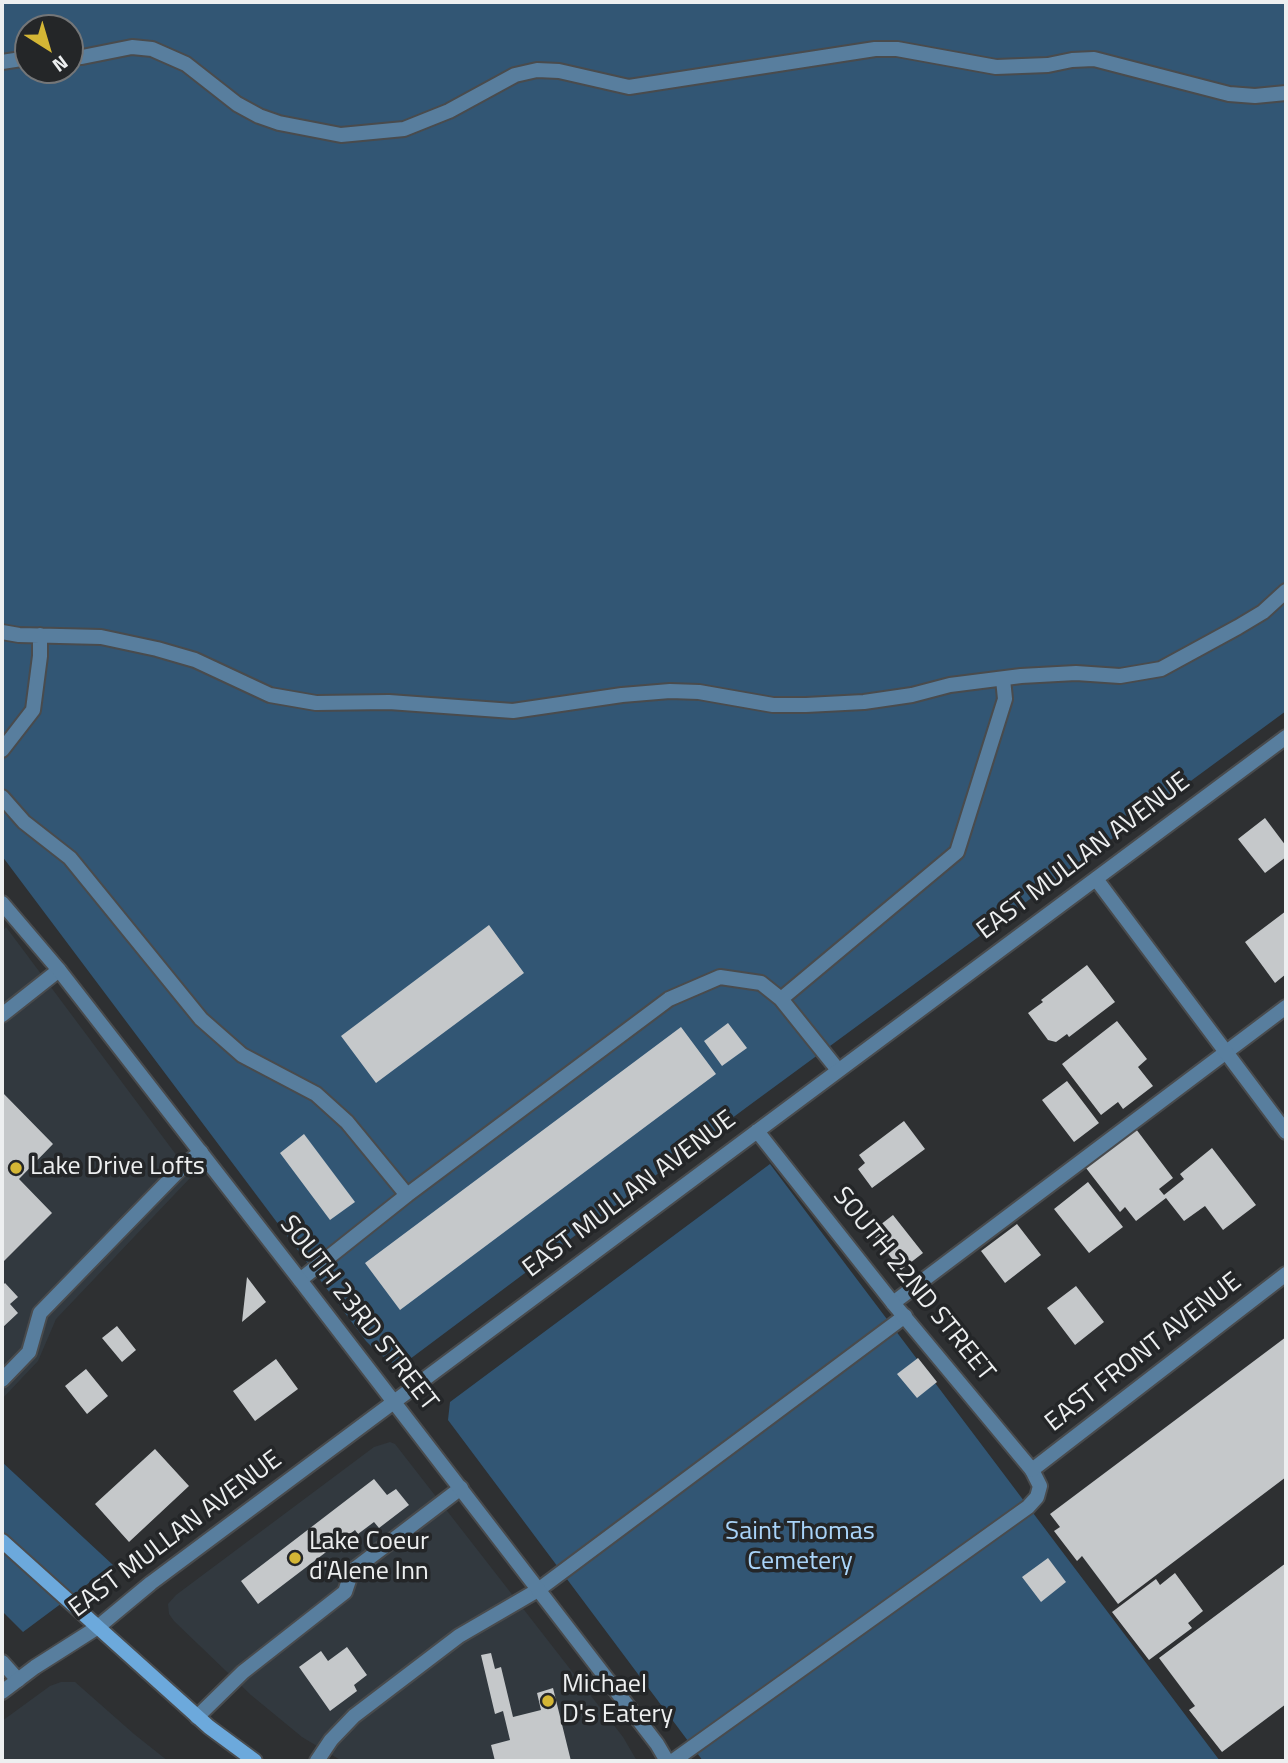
<!DOCTYPE html>
<html>
<head>
<meta charset="utf-8">
<style>
  body { margin:0 }
  #map { position:relative; width:1288px; height:1763px; overflow:hidden; background:#2e3032; font-family:"Titillium Web",sans-serif }
  canvas { display:block }
  .frame { position:absolute; inset:0; border:4px solid #edeff0; pointer-events:none }
  .north { position:absolute; left:14px; top:14px; width:70px; height:70px; box-sizing:border-box; background:#242628; border:2px solid #747678; border-radius:50%; rotate:143deg; font-size:19px; font-weight:700; line-height:28px; text-align:center; color:#edeff0 }
  .north::after { content:''; display:block; margin:auto; width:24px; height:32px; background:#d4b635; clip-path:polygon(50% 0,100% 100%,50% 72%,0 100%) }
</style>
</head>
<body>
<div id="map">
<canvas width="1288" height="1763"></canvas>
<div class="frame"></div>
<div class="north">N</div>
</div>
<script>
const c = document.querySelector('canvas').getContext('2d');
c.lineJoin = 'round';
function fill(path, color) { c.fillStyle = color; c.fill(path, 'evenodd'); }
const toPath = rows => new Path2D(rows.map(r => 'M' + r).join(''));
function strokePath(path, color, width, dash) { c.strokeStyle = color; c.lineWidth = width; c.lineCap = dash ? 'butt' : 'round'; c.setLineDash(dash || []); c.stroke(path); }
function write(font, color, halo, rows, align = 'center') {
  c.font = font + ' "Titillium Web",sans-serif'; c.lineWidth = 7; c.setLineDash([]); c.textBaseline = 'middle'; c.strokeStyle = halo; c.fillStyle = color; for (const [text, x, y, turn = 0] of rows) {
    c.save(); c.translate(x, y); c.rotate((+turn || 0) * Math.PI / 180); c.textAlign = isNaN(turn) ? turn : align; if (halo) c.strokeText(text, 0, 0); c.fillText(text, 0, 0); c.restore();
  }
}
const built = toPath([
  [6,927,192,1176,56,1319,38,1361,2,1399,2,932],
  [390,1442,395,1444,623,1737,637,1761,342,1761,302,1737,251,1695,174,1621,169,1614,168,1604,176,1595,374,1447],
  [61,1682,75,1682,134,1734,168,1761,2,1761,2,1721,50,1686]
]);
const green = toPath([
  [2,2,1286,2,1286,711,747,1107,410,1359,394,1364,378,1353,366,1341,2,856],
  [28,28,70,28,70,70,28,70],
  [770,1164,1220,1761,703,1761,448,1420,450,1402],
  [2,1462,113,1565,23,1632,2,1611]
]);
const building = toPath([
  [1265,818,1286,846,1286,857,1265,873,1238,839],
  [1286,911,1286,974,1275,983,1245,942],
  [489,925,524,973,376,1083,341,1036],
  [1087,965,1115,1002,1069,1037,1067,1034,1056,1042,1048,1040,1028,1013,1043,1002,1041,1000],
  [1117,1021,1147,1059,1138,1067,1153,1086,1123,1109,1118,1102,1101,1115,1062,1064],
  [728,1023,747,1048,722,1066,704,1041],
  [681,1027,716,1074,400,1310,365,1263],
  [1067,1081,1099,1123,1074,1142,1042,1100],
  [2,1092,53,1144,19,1179,52,1213,2,1263],
  [904,1121,925,1149,872,1188,858,1169,865,1163,859,1155],
  [1136,1129,1173,1178,1159,1189,1164,1195,1184,1179,1180,1174,1212,1148,1256,1205,1223,1230,1205,1206,1184,1221,1166,1198,1136,1221,1125,1207,1120,1212,1086,1168],
  [304,1134,355,1202,330,1220,280,1153],
  [1088,1182,1123,1227,1089,1253,1054,1209],
  [893,1215,923,1253,901,1270,871,1232],
  [1017,1224,1041,1255,1005,1283,981,1251],
  [247,1277,266,1302,242,1322],
  [5,1283,18,1297,10,1304,18,1313,2,1328,2,1286],
  [1076,1286,1104,1322,1075,1345,1047,1308],
  [117,1326,136,1350,122,1362,102,1338],
  [1286,1337,1286,1477,1118,1604,1082,1556,1077,1561,1054,1531,1060,1527,1050,1514],
  [918,1358,937,1382,917,1398,897,1374],
  [276,1359,298,1389,255,1421,233,1391],
  [86,1369,108,1396,87,1414,65,1386],
  [155,1449,189,1486,129,1542,95,1504],
  [374,1479,387,1495,396,1489,409,1505,379,1528,374,1522,358,1534,355,1530,258,1604,241,1581],
  [1048,1558,1066,1582,1041,1602,1022,1577],
  [1286,1563,1286,1704,1222,1752,1189,1710,1195,1706,1159,1658],
  [1175,1573,1203,1611,1188,1623,1192,1628,1149,1660,1112,1612,1156,1579,1160,1585],
  [347,1647,367,1675,354,1685,357,1691,330,1711,299,1667,321,1651,328,1661],
  [491,1653,495,1669,501,1667,513,1717,541,1710,537,1693,553,1688,571,1761,495,1761,491,1745,510,1740,503,1711,495,1714,481,1655]
]);
const lane = toPath([
  [70,56,82,57,132,47,152,49,186,64,237,104,259,116,279,123,341,135,404,129,449,111,515,75,537,70,559,71,629,87,875,49,897,49,996,67,1048,65,1072,60,1094,59,1229,94,1255,96,1286,93],
  [2,62,28,58],
  [2,632,19,635,101,637,157,649,195,660,270,695,316,703,389,702,513,711,622,695,670,691,699,692,773,705,806,705,864,702,912,695,950,685,1021,676,1076,673,1120,676,1161,669,1238,627,1263,612,1286,591],
  [2,750,33,710,40,656,40,635],
  [2,797,24,822,70,858,201,1019,242,1055,316,1094,347,1122,407,1195],
  [781,999,957,852,1005,699,1003,679],
  [2,1015,59,970],
  [300,1280,407,1195,669,999,720,977,761,983,781,999,838,1070],
  [893,1303,1286,1007],
  [2,1380,29,1352,40,1313,183,1166,201,1152],
  [2,1662,18,1680],
  [197,1717,243,1672,345,1592,352,1571,461,1488],
  [317,1761,331,1740,354,1716,459,1636,538,1590,905,1316],
  [673,1761,1028,1507,1037,1497,1040,1486,1032,1470]
]);
const street = toPath([
  [1096,879,1286,1132],
  [2,903,59,970,300,1280,657,1744,667,1761],
  [757,1131,893,1303,1032,1470,1286,1274],
  [2,1692,35,1667,98,1627,151,1583,1286,737]
]);
const secondary = toPath([
  [2,1541,209,1727,255,1761]
]);
const markers = [
  [16,1168,7,"#d4b635"],
  [295,1558,7,"#d4b635"],
  [548,1701,7,"#d4b635"]
];
const streetNames = [
  ["EAST MULLAN AVENUE",1084,857,-37],
  ["EAST MULLAN AVENUE",630,1195,-37],
  ["SOUTH 22ND STREET",913,1285,51],
  ["SOUTH 23RD STREET",358,1314,52],
  ["EAST FRONT AVENUE",1144,1353,-38],
  ["EAST MULLAN AVENUE",176,1535,-37]
];
const poiNames = [
  ["Lake Drive Lofts",30,1168],
  ["Lake Coeur",309,1543],
  ["d'Alene Inn",309,1573],
  ["Michael",562,1686],
  ["D's Eatery",562,1716]
];
const parkNames = [
  ["Saint Thomas",800,1533],
  ["Cemetery",800,1563]
];
fill(built, '#32393f');
fill(green, '#325674');
fill(building, '#c5c8ca');
strokePath(lane, '#494b4d', 18);
strokePath(street, '#494b4d', 18);
strokePath(secondary, '#494b4d', 18);
strokePath(lane, '#587e9e', 14);
strokePath(street, '#587e9e', 14);
strokePath(secondary, '#6ca9dc', 14);
for (const [x, y, r, color] of markers) { const dot = new Path2D(); dot.arc(x, y, r, 0, 2 * Math.PI); c.fillStyle = color; c.fill(dot); strokePath(dot, '#242628', 2.5); }
write('26px', '#edeff0', '#242628', streetNames);
write('26px', '#edeff0', '#242628', poiNames, 'left');
write('26px', '#a9d4f9', '#242628', parkNames);
</script>
</body>
</html>
